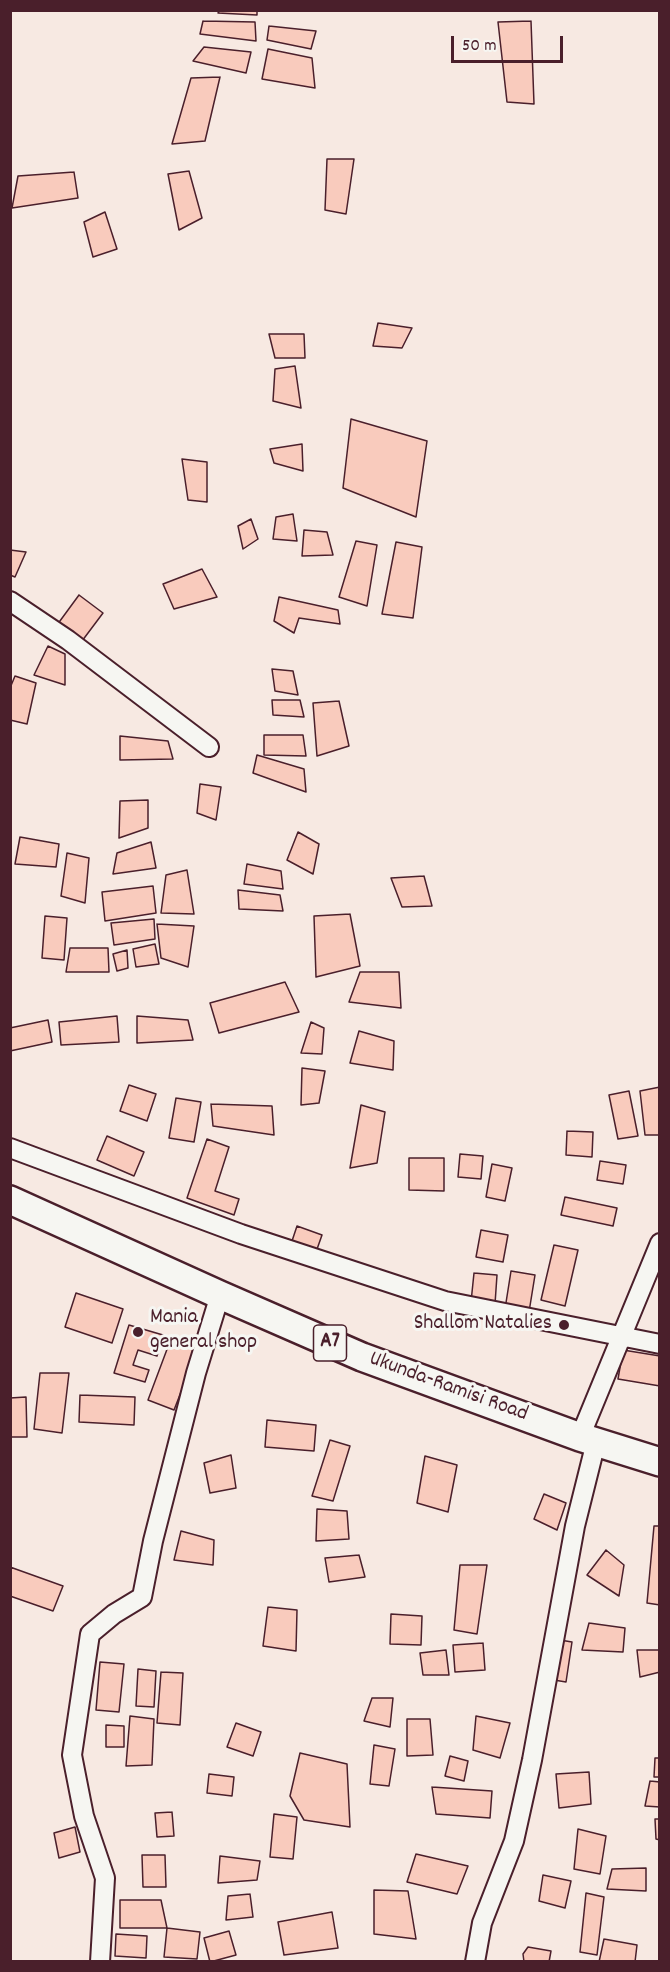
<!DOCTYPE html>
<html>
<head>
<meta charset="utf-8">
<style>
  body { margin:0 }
  #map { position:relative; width:670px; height:1972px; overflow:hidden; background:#f7e9e2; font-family:Dekko,sans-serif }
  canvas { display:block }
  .frame { position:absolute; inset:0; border:12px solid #4a1f2b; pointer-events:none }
  .scale { position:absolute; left:451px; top:36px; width:112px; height:27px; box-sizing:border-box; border:3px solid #4a1f2b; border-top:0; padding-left:8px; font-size:18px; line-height:21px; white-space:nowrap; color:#4a1f2b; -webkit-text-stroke:4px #f6f6f2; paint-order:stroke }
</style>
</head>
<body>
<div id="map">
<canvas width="670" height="1972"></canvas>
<div class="frame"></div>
<div class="scale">50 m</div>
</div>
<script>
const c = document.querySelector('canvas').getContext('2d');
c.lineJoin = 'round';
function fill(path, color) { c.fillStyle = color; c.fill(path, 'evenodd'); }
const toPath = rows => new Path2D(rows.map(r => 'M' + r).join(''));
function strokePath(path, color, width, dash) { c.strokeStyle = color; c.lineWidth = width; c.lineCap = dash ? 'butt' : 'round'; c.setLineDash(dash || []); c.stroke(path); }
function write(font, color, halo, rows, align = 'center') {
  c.font = font + ' Dekko,sans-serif'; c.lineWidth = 6; c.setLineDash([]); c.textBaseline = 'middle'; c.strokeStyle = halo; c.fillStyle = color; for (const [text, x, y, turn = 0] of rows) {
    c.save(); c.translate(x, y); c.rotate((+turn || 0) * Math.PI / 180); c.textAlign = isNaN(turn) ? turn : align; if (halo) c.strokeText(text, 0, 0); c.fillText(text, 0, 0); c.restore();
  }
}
const building = toPath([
  [220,10,257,10,257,15,218,13,220,10],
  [203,21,255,22,256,41,200,34,203,21],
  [531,21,534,104,507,102,498,22,531,21],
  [269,26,316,31,311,49,267,40,269,26],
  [204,47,251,52,246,73,193,61,204,47],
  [268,49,312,58,315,88,262,79,268,49],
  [220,77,205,141,172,144,191,78,220,77],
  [327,159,354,159,346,214,325,210,327,159],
  [189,171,202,218,179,230,168,174,189,171],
  [74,172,78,198,12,208,18,176,74,172],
  [105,212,117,249,93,257,84,222,105,212],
  [378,323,412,328,402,348,373,346,378,323],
  [269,334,304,334,305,358,275,358,269,334],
  [295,366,301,408,273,401,275,369,295,366],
  [351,419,427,441,416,517,343,488,351,419],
  [302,444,303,471,274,463,270,449,302,444],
  [182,459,207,462,207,502,188,500,182,459],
  [293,514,297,541,273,539,276,517,293,514],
  [251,519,258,539,243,549,238,526,251,519],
  [304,530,327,532,333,555,302,556,304,530],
  [356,541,377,545,367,606,339,597,356,541],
  [396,542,422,547,413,618,382,614,396,542],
  [10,550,26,552,15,577,10,575,10,550],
  [202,569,217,597,174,609,163,584,202,569],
  [79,595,103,613,82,641,57,625,79,595],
  [279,597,338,610,340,624,299,618,294,633,274,621,279,597],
  [48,646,65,654,65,685,34,675,48,646],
  [272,669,293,671,298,695,275,691,272,669],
  [15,676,36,683,27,724,10,720,10,688,15,676],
  [272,700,300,700,304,717,273,715,272,700],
  [339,701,349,746,317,756,313,703,339,701],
  [264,735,303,735,306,756,264,755,264,735],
  [120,736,168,741,173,759,120,760,120,736],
  [257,755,304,769,306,792,253,773,257,755],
  [200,784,221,787,216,820,197,813,200,784],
  [148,800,148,828,119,838,120,801,148,800],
  [298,832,319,844,313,874,287,860,298,832],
  [20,837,59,844,56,867,15,864,20,837],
  [151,842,156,868,113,874,117,853,151,842],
  [67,853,89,858,85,903,61,896,67,853],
  [247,864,281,871,283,889,244,884,247,864],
  [187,870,194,914,161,913,166,875,187,870],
  [424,876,432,906,402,907,391,878,424,876],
  [153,886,156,913,105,921,102,892,153,886],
  [238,890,280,895,283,911,239,909,238,890],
  [350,914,360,966,316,977,314,916,350,914],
  [45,916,67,918,64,960,42,958,45,916],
  [154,919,155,939,114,945,111,923,154,919],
  [157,924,194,926,188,967,161,958,157,924],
  [155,944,159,964,136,967,133,949,155,944],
  [70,948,108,948,109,972,66,972,70,948],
  [127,950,128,968,117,971,113,954,127,950],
  [360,972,399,972,401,1008,349,1002,360,972],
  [285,982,299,1012,219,1033,210,1003,285,982],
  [117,1016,119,1042,61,1045,59,1022,117,1016],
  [137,1016,188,1020,193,1040,137,1043,137,1016],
  [48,1020,52,1042,10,1051,10,1028,48,1020],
  [311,1022,324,1028,322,1054,301,1053,311,1022],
  [359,1031,394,1041,393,1070,350,1063,359,1031],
  [302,1068,325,1071,319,1103,301,1105,302,1068],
  [129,1085,156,1094,147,1121,120,1111,129,1085],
  [660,1087,660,1135,645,1135,640,1091,660,1087],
  [629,1091,638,1136,618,1139,609,1095,629,1091],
  [176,1098,201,1102,194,1142,169,1138,176,1098],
  [211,1104,272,1106,274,1135,213,1126,211,1104],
  [361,1105,385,1112,377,1163,350,1168,361,1105],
  [567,1131,593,1132,592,1157,566,1155,567,1131],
  [107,1136,144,1152,134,1176,97,1160,107,1136],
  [207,1139,229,1147,215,1191,239,1199,234,1215,187,1198,207,1139],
  [460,1154,483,1156,481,1179,458,1177,460,1154],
  [409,1158,444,1158,444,1191,409,1190,409,1158],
  [600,1161,626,1165,623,1184,597,1180,600,1161],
  [492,1164,512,1168,505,1201,486,1197,492,1164],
  [565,1197,617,1208,613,1226,561,1215,565,1197],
  [297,1226,322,1235,316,1252,291,1244,297,1226],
  [481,1230,508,1235,503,1262,476,1257,481,1230],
  [554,1245,578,1250,565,1306,541,1300,554,1245],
  [511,1271,535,1275,529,1312,505,1309,511,1271],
  [474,1273,497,1275,495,1304,471,1302,474,1273],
  [76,1293,123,1309,112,1343,65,1327,76,1293],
  [129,1325,163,1335,157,1356,138,1350,133,1365,149,1370,145,1382,114,1373,129,1325],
  [172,1336,199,1346,174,1410,148,1400,172,1336],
  [623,1350,660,1356,660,1386,618,1379,623,1350],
  [40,1373,69,1373,62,1433,34,1429,40,1373],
  [80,1395,135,1397,134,1425,79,1422,80,1395],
  [26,1397,27,1437,10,1437,10,1398,26,1397],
  [267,1420,316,1425,314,1451,265,1447,267,1420],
  [330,1440,350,1446,333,1501,312,1496,330,1440],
  [231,1455,236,1488,210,1493,204,1463,231,1455],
  [425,1456,457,1465,448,1512,417,1503,425,1456],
  [544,1494,566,1503,557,1530,534,1519,544,1494],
  [317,1509,347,1511,349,1539,316,1541,317,1509],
  [654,1526,660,1526,660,1605,647,1603,654,1526],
  [181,1531,214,1540,213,1565,174,1560,181,1531],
  [606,1550,624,1565,619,1596,587,1575,606,1550],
  [359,1555,365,1577,329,1582,325,1558,359,1555],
  [460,1565,487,1565,477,1634,454,1630,460,1565],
  [10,1567,63,1586,53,1611,10,1596,10,1567],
  [268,1607,297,1610,296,1651,263,1646,268,1607],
  [391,1614,422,1616,421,1645,390,1644,391,1614],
  [589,1623,625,1628,623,1652,582,1650,589,1623],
  [554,1639,572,1642,566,1682,548,1679,554,1639],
  [483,1643,485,1670,455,1672,453,1645,483,1643],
  [446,1650,449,1675,423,1675,420,1653,446,1650],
  [637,1650,660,1650,660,1672,640,1677,637,1650],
  [100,1662,124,1664,119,1712,96,1710,100,1662],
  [138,1669,156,1671,154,1707,136,1706,138,1669],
  [161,1672,183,1673,180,1725,157,1723,161,1672],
  [372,1698,393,1698,390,1727,364,1721,372,1698],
  [130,1716,154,1719,152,1765,126,1766,130,1716],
  [476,1716,510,1723,500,1758,473,1750,476,1716],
  [407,1719,430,1719,433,1755,407,1756,407,1719],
  [236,1723,261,1732,253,1756,227,1747,236,1723],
  [106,1725,124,1726,124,1747,106,1747,106,1725],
  [374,1745,395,1749,389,1786,370,1784,374,1745],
  [300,1753,347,1764,350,1827,304,1820,290,1796,300,1753],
  [450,1756,468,1761,464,1781,445,1776,450,1756],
  [655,1758,660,1758,660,1777,654,1777,655,1758],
  [589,1772,591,1804,559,1808,556,1774,589,1772],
  [209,1774,234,1777,232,1796,207,1793,209,1774],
  [650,1781,660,1782,660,1807,645,1806,650,1781],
  [432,1787,492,1791,490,1818,436,1814,432,1787],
  [172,1812,174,1836,157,1837,155,1813,172,1812],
  [274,1814,297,1817,293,1859,270,1857,274,1814],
  [655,1819,660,1819,660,1840,656,1839,655,1819],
  [75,1827,80,1852,59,1858,54,1833,75,1827],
  [578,1829,606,1836,600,1874,574,1869,578,1829],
  [416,1854,468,1866,457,1894,407,1882,416,1854],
  [142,1855,165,1855,166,1887,143,1887,142,1855],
  [220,1856,260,1861,257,1880,218,1883,220,1856],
  [646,1868,646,1891,607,1889,612,1869,646,1868],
  [543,1875,571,1881,565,1908,539,1901,543,1875],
  [374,1890,408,1891,416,1939,374,1934,374,1890],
  [586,1893,604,1897,597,1955,580,1952,586,1893],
  [250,1894,253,1917,226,1920,228,1896,250,1894],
  [120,1900,161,1900,167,1928,120,1928,120,1900],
  [332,1912,338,1948,284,1955,278,1922,332,1912],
  [167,1928,200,1932,197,1959,164,1957,167,1928],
  [229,1931,236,1955,210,1962,204,1938,229,1931],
  [116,1934,147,1936,146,1958,115,1956,116,1934],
  [604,1939,637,1945,635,1962,599,1962,604,1939],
  [528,1947,551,1951,549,1962,524,1962,523,1954,528,1947]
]);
const minor = toPath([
  [10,601,68,640,209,747],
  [10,1148,241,1234,445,1301,660,1344],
  [580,1437,660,1243],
  [100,1962,105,1878,84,1816,72,1755,90,1634,114,1614,142,1597,153,1541,196,1373,220,1295],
  [475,1962,482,1923,514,1841,532,1760,575,1526,596,1442]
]);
const highway = toPath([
  [10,1200,220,1295,362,1357,580,1437,660,1462]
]);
const markers = [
  [564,1325,6,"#4a1f2b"],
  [138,1332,6,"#4a1f2b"]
];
const shields = [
  [330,1343,33]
];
const shieldNames = [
  ["A7",330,1343]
];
const poiNames = [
  ["Mania",150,1319],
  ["general shop",150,1344],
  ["Shallom Natalies",552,1325,"right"]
];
const streetNames = [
  ["Ukunda-Ramisi Road",448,1388,20]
];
fill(building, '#f9cbbd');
strokePath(building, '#4a1f2b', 1.5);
strokePath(minor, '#4a1f2b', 22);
strokePath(highway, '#4a1f2b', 32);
strokePath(minor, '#f6f6f2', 18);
strokePath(highway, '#f6f6f2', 27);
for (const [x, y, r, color] of markers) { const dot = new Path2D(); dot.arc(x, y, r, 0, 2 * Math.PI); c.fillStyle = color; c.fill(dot); strokePath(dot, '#f6f6f2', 2); }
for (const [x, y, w] of shields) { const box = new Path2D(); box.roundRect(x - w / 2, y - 18, w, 36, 4.5); c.fillStyle = '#f6f6f2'; c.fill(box); strokePath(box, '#4a1f2b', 1.5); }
write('bold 21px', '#4a1f2b', null, shieldNames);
write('22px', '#4a1f2b', '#f6f6f2', poiNames, 'left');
write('22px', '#4a1f2b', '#f6f6f2', streetNames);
</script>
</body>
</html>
